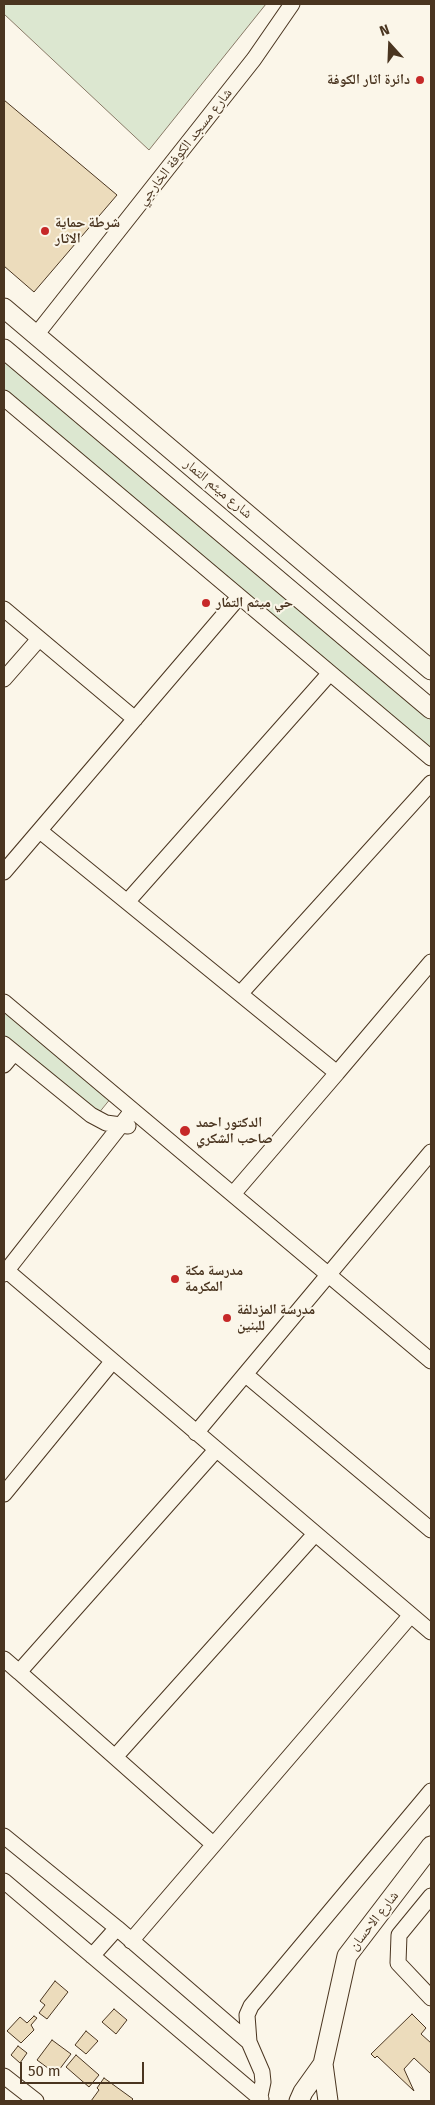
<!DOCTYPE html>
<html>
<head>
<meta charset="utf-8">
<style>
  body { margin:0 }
  #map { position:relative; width:435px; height:2105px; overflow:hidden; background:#fbf6e9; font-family:"Fira Sans",sans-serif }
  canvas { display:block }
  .frame { position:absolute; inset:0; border:5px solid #4a3520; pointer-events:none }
  .north { position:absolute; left:365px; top:20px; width:50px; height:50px; -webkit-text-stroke:4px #fbf6e9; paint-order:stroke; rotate:340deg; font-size:14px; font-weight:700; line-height:20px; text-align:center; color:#4a3520 }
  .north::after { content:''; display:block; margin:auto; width:18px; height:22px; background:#4a3520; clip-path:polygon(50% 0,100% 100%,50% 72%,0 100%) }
  .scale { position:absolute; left:20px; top:2062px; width:124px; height:22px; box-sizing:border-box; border:2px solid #4a3520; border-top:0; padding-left:6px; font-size:15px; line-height:18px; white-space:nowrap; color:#4a3520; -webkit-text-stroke:4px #fbf6e9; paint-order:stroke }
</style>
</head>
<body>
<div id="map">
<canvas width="435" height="2105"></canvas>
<div class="frame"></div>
<div class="north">N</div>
<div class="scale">50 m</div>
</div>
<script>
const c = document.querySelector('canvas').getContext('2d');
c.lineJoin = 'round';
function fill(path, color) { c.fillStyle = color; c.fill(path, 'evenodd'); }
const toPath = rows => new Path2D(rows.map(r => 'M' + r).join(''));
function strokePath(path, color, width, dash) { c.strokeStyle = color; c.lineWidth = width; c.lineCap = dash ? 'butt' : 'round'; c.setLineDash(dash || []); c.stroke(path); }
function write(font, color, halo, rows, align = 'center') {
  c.font = font + ' "Fira Sans","Noto Naskh Arabic",sans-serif'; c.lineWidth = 4; c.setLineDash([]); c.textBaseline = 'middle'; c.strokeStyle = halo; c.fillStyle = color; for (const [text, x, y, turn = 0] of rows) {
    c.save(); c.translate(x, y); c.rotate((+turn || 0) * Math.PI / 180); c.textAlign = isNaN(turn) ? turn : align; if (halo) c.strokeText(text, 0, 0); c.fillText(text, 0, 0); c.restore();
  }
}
const green = toPath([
  [4,4,266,4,149,150,4,14,4,4],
  [4,356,431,714,431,751,4,393,4,356],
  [4,1009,111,1098,98,1114,4,1036,4,1009]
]);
const building = toPath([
  [4,100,117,195,34,292,4,266,4,100],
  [55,1981,68,1992,47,2019,39,2013,45,2005,40,2001,55,1981],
  [114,2009,127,2020,116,2034,102,2022,114,2009],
  [412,2014,426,2028,421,2034,431,2043,431,2074,414,2058,404,2069,414,2091,377,2056,375,2058,371,2054,412,2014],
  [34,2016,37,2018,31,2025,34,2030,21,2043,7,2031,20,2017,27,2023,34,2016],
  [86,2031,98,2041,86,2054,75,2045,86,2031],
  [52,2040,71,2054,56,2074,37,2060,52,2040],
  [18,2046,27,2053,20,2063,11,2055,18,2046],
  [76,2055,99,2075,89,2087,66,2067,76,2055],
  [104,2078,133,2099,131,2101,91,2101,99,2090,97,2088,104,2078]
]);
const minor = toPath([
  [36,335,254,59,292,4],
  [4,398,431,758],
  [4,609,135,719],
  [4,679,39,639],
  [40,831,337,1073,233,1194],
  [4,872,239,597],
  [127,902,330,673],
  [240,994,431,783],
  [4,1002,431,1361],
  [4,1044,91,1115,106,1123,128,1126],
  [4,1065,14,1053],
  [337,1073,431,962],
  [6,1270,431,1632],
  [4,1274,132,1111],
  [246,1375,431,1530],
  [196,1433,431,1152],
  [4,1494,112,1362],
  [4,1659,19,1672,216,1450],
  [19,1672,213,1844],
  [115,1757,315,1534],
  [4,1836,117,1928,249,2042],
  [4,1881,261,2099],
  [431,1896,399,1935,398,1963,431,1998],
  [131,1941,411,1615],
  [92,1956,117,1928],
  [4,2076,36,2101],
  [259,2101,263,2082,262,2072,249,2042,247,2015,251,2006,431,1791]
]);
const tertiary = toPath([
  [4,308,431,670],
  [4,349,431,709],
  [299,2101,303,2092,323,2064],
  [328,2101,323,2064,347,1956,431,1846]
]);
const markers = [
  [420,80,5,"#c62828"],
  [45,231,5,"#c62828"],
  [206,603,5,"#c62828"],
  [185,1131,6,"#c62828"],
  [175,1279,5,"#c62828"],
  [227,1318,5,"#c62828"]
];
const poiNames = [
  ["دائرة اثار الكوفة",410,80,"right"],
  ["شرطة حماية",55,223],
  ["الاثار",55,239],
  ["حي ميثم التمار",216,603],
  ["الدكتور احمد",196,1123],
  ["صاحب الشكري",196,1139],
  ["مدرسة مكة",185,1271],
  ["المكرمة",185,1287],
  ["مدرسة المزدلفة",237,1310],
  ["للبنين",237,1326]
];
const streetNames = [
  ["شارع مسجد الكوفة الخارجي",185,147,-52],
  ["شارع ميثم التمار",218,489,40],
  ["شارع الاحسان",374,1921,-52]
];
fill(green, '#dce7d0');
strokePath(green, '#887966', 1);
fill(building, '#ecdcbc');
strokePath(building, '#4a3520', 1);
strokePath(minor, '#4a3520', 17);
strokePath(tertiary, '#4a3520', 21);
strokePath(minor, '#fbf6e9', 15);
strokePath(tertiary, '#fbf6e9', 19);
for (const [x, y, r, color] of markers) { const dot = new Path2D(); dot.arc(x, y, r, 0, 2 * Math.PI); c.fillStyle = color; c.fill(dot); strokePath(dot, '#fbf6e9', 2); }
write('bold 14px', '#4a3520', '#fbf6e9', poiNames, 'left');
write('14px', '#4a3520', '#fbf6e9', streetNames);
</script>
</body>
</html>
